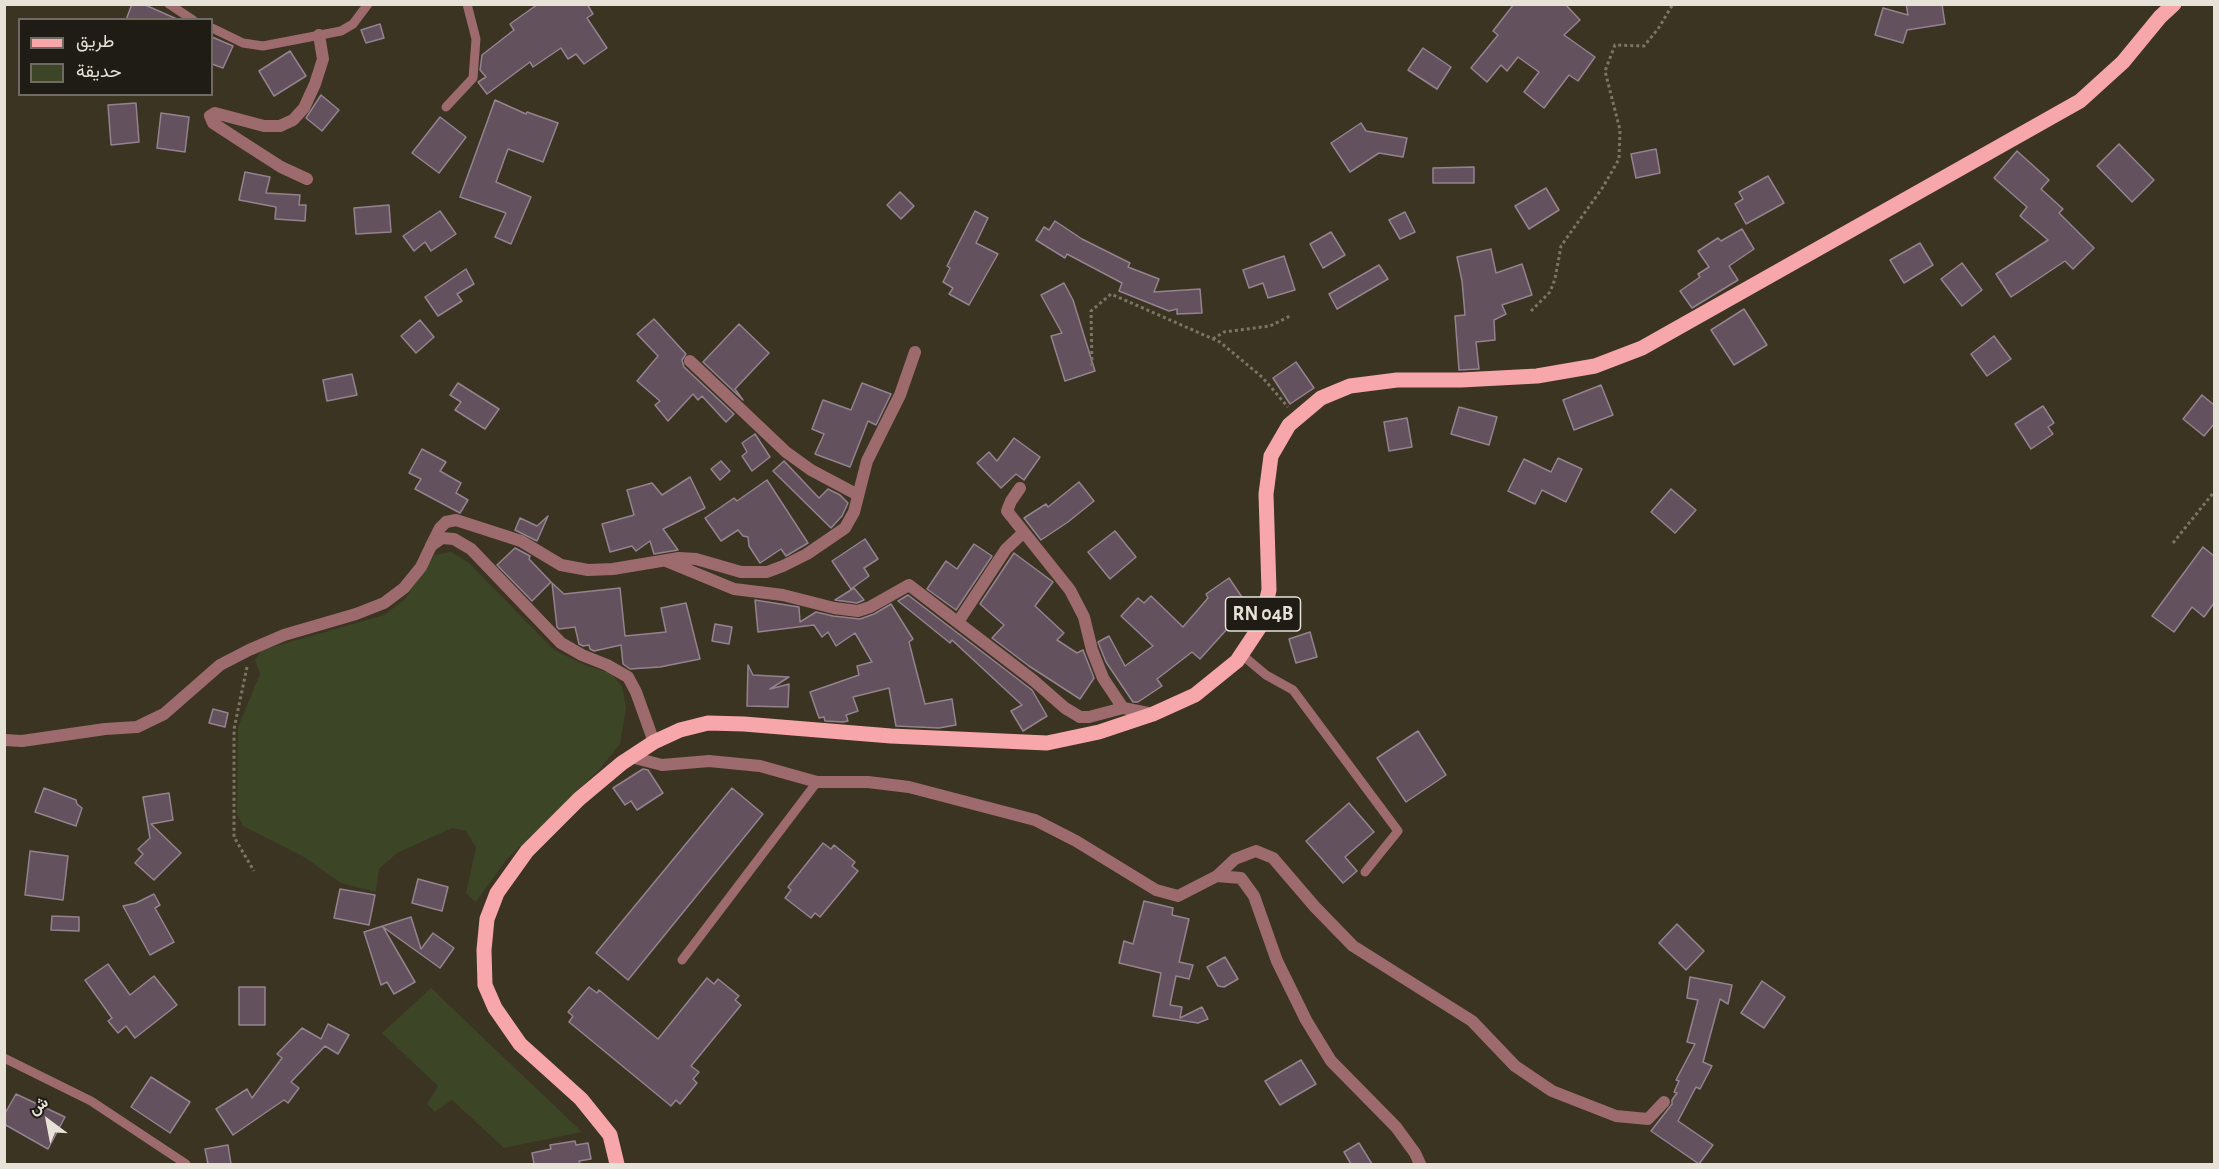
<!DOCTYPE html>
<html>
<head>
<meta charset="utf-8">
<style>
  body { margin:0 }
  #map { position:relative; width:2219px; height:1169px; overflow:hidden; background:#3b3423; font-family:"Alegreya Sans",Vazirmatn,sans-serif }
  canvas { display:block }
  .frame { position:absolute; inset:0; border:6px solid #e6e2d7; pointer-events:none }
  .legend { position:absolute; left:18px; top:18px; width:195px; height:78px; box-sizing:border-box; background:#1f1c15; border:2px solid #6f6b63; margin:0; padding:8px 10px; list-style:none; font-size:18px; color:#e6e2d7 }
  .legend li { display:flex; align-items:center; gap:12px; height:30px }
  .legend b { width:30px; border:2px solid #6f6b63 }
  .north { position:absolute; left:18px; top:1091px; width:60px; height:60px; -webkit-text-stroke:4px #1f1c15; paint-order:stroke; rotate:328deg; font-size:16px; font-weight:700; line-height:24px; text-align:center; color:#e6e2d7 }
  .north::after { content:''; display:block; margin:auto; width:21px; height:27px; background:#e6e2d7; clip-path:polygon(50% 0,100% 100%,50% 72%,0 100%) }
</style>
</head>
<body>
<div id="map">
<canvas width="2219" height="1169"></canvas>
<div class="frame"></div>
<ul class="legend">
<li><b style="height:8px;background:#f7a6aa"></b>طريق</li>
<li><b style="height:16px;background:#3c4525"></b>حديقة</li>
</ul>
<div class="north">ش</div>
</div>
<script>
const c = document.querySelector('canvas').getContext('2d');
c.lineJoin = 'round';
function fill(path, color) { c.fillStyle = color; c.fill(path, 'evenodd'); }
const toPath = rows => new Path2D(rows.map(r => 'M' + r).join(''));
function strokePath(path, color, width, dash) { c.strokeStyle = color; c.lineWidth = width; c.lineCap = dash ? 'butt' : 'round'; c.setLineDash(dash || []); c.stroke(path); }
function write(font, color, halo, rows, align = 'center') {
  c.font = font + ' "Alegreya Sans",sans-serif'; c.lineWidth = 4.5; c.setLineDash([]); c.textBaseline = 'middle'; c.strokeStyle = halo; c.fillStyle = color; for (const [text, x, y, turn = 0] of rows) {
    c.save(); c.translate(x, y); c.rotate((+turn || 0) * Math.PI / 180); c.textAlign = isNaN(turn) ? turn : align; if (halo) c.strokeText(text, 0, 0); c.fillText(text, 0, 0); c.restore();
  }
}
const green = toPath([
  [451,552,469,563,554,650,587,666,611,673,622,687,626,707,620,744,599,770,506,860,476,902,466,893,476,848,466,831,452,828,397,853,379,869,376,892,341,883,304,857,243,826,237,815,238,727,260,674,255,660,262,650,384,615,404,600,435,555],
  [431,988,582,1132,504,1148,452,1100,435,1112,427,1104,438,1086,382,1033]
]);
const building = toPath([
  [132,4,143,4,179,20,126,20,132,4],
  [538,4,587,4,593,14,587,18,607,48,584,64,576,54,568,59,561,48,533,67,530,62,487,94,478,82,486,77,480,70,482,55,514,30,510,24,538,4],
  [1514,4,1565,4,1580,20,1564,35,1595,57,1578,81,1569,75,1544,108,1524,92,1539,72,1518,57,1507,71,1501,65,1487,82,1471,68,1498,35,1493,31,1514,4],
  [1906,4,1942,4,1945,24,1907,30,1903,43,1875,35,1883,8,1908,15,1906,4],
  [380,24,384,38,366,43,361,30,380,24],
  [212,37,233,46,223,68,212,64,212,37],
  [1423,48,1451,67,1437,89,1408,70,1423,48],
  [290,51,306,76,274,96,259,71,290,51],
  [321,95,339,110,322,131,306,118,321,95],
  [495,100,526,114,527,112,558,123,543,162,508,149,496,182,531,197,511,244,495,237,506,213,460,197,495,100],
  [136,103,139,142,111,145,108,105,136,103],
  [161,113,189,117,185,152,157,148,161,113],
  [440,117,466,137,439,173,412,153,440,117],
  [1361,123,1366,131,1407,138,1403,157,1379,153,1350,172,1331,143,1361,123],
  [2119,144,2154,180,2132,202,2097,166,2119,144],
  [1656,149,1660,173,1636,178,1631,154,1656,149],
  [2017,151,2049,180,2041,189,2063,209,2059,213,2094,248,2073,269,2065,261,2011,297,1996,274,2048,240,2020,216,2027,207,1994,178,2017,151],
  [1474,167,1474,183,1433,183,1433,168,1474,167],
  [245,172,270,177,266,193,300,195,299,205,306,205,305,221,275,219,276,207,239,200,245,172],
  [1768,176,1784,203,1746,224,1735,204,1743,199,1739,192,1768,176],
  [1546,188,1559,210,1529,229,1515,206,1546,188],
  [900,192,914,206,901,219,887,205,900,192],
  [389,205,391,232,356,234,354,208,389,205],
  [440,211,456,234,431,251,425,242,414,251,403,236,440,211],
  [975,211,988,218,976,243,998,254,969,305,949,294,953,288,943,282,950,268,947,266,975,211],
  [1405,212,1415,232,1400,239,1389,220,1405,212],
  [1055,221,1082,239,1130,263,1128,267,1159,279,1154,292,1200,289,1202,313,1177,314,1177,309,1169,311,1119,291,1122,283,1067,254,1065,258,1036,240,1044,227,1049,230,1055,221],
  [1742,229,1754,249,1729,266,1738,280,1692,308,1680,291,1700,277,1698,274,1709,267,1698,251,1718,238,1721,241,1742,229],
  [1331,232,1345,255,1323,268,1310,244,1331,232],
  [1920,243,1933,265,1904,283,1890,260,1920,243],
  [1491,249,1496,273,1522,264,1532,295,1502,305,1506,314,1494,320,1495,340,1476,342,1479,369,1459,370,1455,316,1465,315,1462,281,1457,257,1491,249],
  [1284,256,1295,290,1268,298,1263,283,1249,288,1243,270,1284,256],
  [1962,263,1982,290,1962,306,1941,279,1962,263],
  [1379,265,1388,279,1337,309,1329,294,1379,265],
  [466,269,474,284,457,294,462,301,438,316,425,297,466,269],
  [1064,283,1073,300,1095,371,1065,381,1051,336,1062,333,1041,295,1064,283],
  [1744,309,1767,345,1734,365,1711,330,1744,309],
  [654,319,686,354,682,360,684,367,734,414,726,422,702,396,698,400,693,394,668,421,655,405,660,401,637,381,658,356,637,334,654,319],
  [420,320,434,337,416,353,401,336,420,320],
  [739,324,769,353,735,389,743,400,703,362,739,324],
  [1994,336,2011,359,1987,376,1971,354,1994,336],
  [1296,362,1314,388,1290,404,1273,378,1296,362],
  [352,374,357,395,327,401,323,380,352,374],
  [458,383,499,409,485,429,455,410,461,402,450,395,458,383],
  [862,383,891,394,876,425,868,421,850,467,815,454,824,434,812,429,823,400,851,410,862,383],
  [1601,385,1613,415,1574,430,1563,400,1601,385],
  [2202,395,2214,405,2214,424,2204,436,2183,419,2202,395],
  [2043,406,2054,423,2048,427,2053,434,2031,449,2015,424,2043,406],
  [1459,407,1497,417,1489,445,1451,434,1459,407],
  [1407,418,1412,447,1389,451,1384,422,1407,418],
  [755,434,770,457,752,471,742,456,747,452,742,443,755,434],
  [1014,438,1040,457,1024,480,1016,474,1001,488,977,463,989,452,997,461,1014,438],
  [422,449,446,462,440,471,461,483,456,493,468,500,460,513,415,489,421,479,409,473,422,449],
  [1558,458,1582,469,1566,502,1542,490,1535,504,1508,491,1524,459,1551,472,1558,458],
  [721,461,730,471,720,480,711,469,721,461],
  [784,461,819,498,828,489,840,495,848,503,842,516,831,528,773,471,784,461],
  [690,477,705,508,663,529,678,550,654,554,650,541,636,551,632,546,610,552,602,524,634,515,627,490,652,483,662,495,690,477],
  [767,480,808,543,786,556,781,549,760,563,749,546,748,537,743,536,738,530,721,541,705,518,734,498,737,501,767,480],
  [1079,482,1094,501,1068,522,1041,540,1024,518,1046,504,1048,507,1079,482],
  [1671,489,1696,510,1675,533,1651,512,1671,489],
  [548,516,537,541,515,530,520,518,537,526,548,516],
  [1115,531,1136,557,1110,579,1088,552,1115,531],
  [865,539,878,559,864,568,869,576,851,589,832,561,865,539],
  [974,544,992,556,956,610,927,589,946,561,957,569,974,544],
  [2203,547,2214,556,2214,603,2204,617,2192,607,2174,632,2152,616,2203,547],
  [515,548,530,556,529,559,551,582,532,601,497,565,515,548],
  [1014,553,1053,582,1035,606,1064,633,1057,640,1077,653,1083,650,1094,678,1080,699,1029,666,992,638,1004,625,980,604,1014,553],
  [1229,578,1250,609,1237,618,1200,659,1192,652,1157,679,1162,686,1138,702,1133,702,1106,662,1098,642,1109,636,1125,666,1153,646,1121,616,1138,598,1144,603,1151,596,1183,627,1208,598,1206,594,1229,578],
  [552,583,564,594,620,588,625,636,666,632,661,608,686,603,700,659,660,667,630,669,623,664,621,645,594,651,590,649,589,645,583,646,579,644,575,627,559,629,557,627,552,583],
  [854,588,864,600,857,603,835,600,854,588],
  [908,595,1032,690,1047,716,1023,731,1011,711,1022,705,952,640,950,643,898,601,908,595],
  [755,600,799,607,800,622,816,612,833,616,860,619,874,614,891,604,913,639,909,642,925,704,952,699,956,725,939,728,896,726,889,688,853,697,858,711,846,715,848,721,843,722,825,721,824,717,819,718,810,692,859,675,857,666,872,662,855,633,836,646,828,632,822,637,814,625,758,632,755,600],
  [715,624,732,627,729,644,712,641,715,624],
  [1310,632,1317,657,1296,663,1289,639,1310,632],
  [748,665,753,675,789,677,770,689,789,684,788,707,747,706,748,665],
  [213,709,228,713,225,727,209,723,213,709],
  [1418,731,1446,775,1406,802,1377,758,1418,731],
  [643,769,648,770,663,793,637,810,631,801,625,805,613,788,643,769],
  [44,788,76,800,77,804,82,808,76,826,35,812,44,788],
  [732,788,763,814,628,980,596,953,732,788],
  [169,793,173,820,151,824,181,853,154,880,135,863,143,854,138,849,150,838,143,797,169,793],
  [1349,803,1374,832,1345,857,1357,871,1343,883,1306,841,1349,803],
  [823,843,831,849,834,845,855,862,852,866,858,871,820,917,815,913,811,918,785,898,791,890,788,887,823,843],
  [30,851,68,856,63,900,25,895,30,851],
  [418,879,448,887,442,911,412,903,418,879],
  [340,889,375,895,369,925,334,918,340,889],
  [154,894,160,905,155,908,174,942,150,955,123,906,136,903,154,894],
  [1144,901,1173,908,1172,915,1189,919,1179,962,1193,965,1189,979,1176,976,1170,1005,1182,1007,1180,1018,1202,1007,1208,1019,1198,1023,1153,1016,1161,973,1119,963,1124,941,1133,944,1144,901],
  [52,916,79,917,79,931,51,930,52,916],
  [411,917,421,949,433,933,454,948,440,968,383,927,415,982,394,994,387,982,381,985,364,932,411,917],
  [1677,924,1704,951,1686,970,1659,943,1677,924],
  [1225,957,1238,979,1224,987,1218,986,1207,967,1225,957],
  [108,964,130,995,154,976,177,1005,135,1038,126,1026,118,1033,108,1021,112,1018,85,980,108,964],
  [1690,977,1732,985,1728,1004,1720,999,1703,1062,1712,1066,1700,1089,1696,1087,1678,1121,1713,1145,1699,1164,1651,1131,1672,1104,1672,1100,1677,1093,1674,1092,1679,1081,1676,1080,1695,1044,1687,1042,1698,1000,1687,998,1690,977],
  [707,978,714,984,718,979,739,996,735,1000,741,1005,691,1066,699,1072,693,1079,697,1083,680,1104,676,1100,671,1106,569,1022,573,1016,568,1012,589,987,597,993,599,990,658,1039,707,978],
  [1762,981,1785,997,1764,1028,1741,1013,1762,981],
  [239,987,265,987,265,1025,239,1025,239,987],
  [328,1024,349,1035,338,1054,325,1046,291,1082,299,1088,288,1103,284,1100,233,1135,216,1109,247,1089,252,1098,282,1058,277,1054,302,1028,321,1039,328,1024],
  [1301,1060,1316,1084,1280,1105,1265,1081,1301,1060],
  [151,1077,190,1102,170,1133,131,1107,151,1077],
  [16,1094,65,1117,48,1149,4,1124,4,1115,16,1094],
  [575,1141,576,1145,588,1143,591,1159,579,1161,580,1164,534,1164,532,1153,551,1149,550,1145,575,1141],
  [1359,1143,1372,1164,1351,1164,1344,1152,1359,1143],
  [228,1145,231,1164,208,1164,205,1149,228,1145]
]);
const path = toPath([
  [1531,311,1550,292,1555,279,1561,246,1603,187,1619,159,1620,130,1605,71,1615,45,1644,46,1658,29,1673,4],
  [1213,339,1224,332,1270,326,1292,315],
  [1092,366,1091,311,1111,294,1220,342,1262,377,1288,407],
  [2173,543,2214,492],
  [247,667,234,729,234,837,254,871]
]);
const service = toPath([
  [169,4,193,20],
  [212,28,243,43,263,46,341,31,353,24,368,4],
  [446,107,473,78,476,39,467,4],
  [1241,654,1266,675,1293,690,1398,831,1365,872],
  [682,960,817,782],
  [4,1058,91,1101,186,1164]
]);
const minor = toPath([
  [307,179,281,167,239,140,213,123,210,116,215,113,264,126,280,126,293,120,304,108,315,84,323,59,319,35],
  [690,361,786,452,811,470,858,495],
  [1020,488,1011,501,1007,511,1070,590,1084,617,1092,650,1103,678,1123,708,1153,714],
  [431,546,440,528,446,522,456,520,521,541,561,565,588,570,613,569,679,558,696,559,741,572,767,572,783,566,807,554,845,528,854,512,867,461,900,395,915,352],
  [666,561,734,589,783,595,834,608,858,611,870,607,909,585,1033,680,1065,708,1080,717,1089,717,1123,708],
  [958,622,1006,549,1023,533],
  [631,757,662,765,709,761,760,766,817,782,868,782,909,787,1035,820,1076,841,1156,890,1178,896,1217,876,1241,878,1254,896,1277,961,1306,1020,1331,1061,1396,1127,1415,1153,1420,1164],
  [1217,876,1235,859,1256,851,1273,858,1315,907,1353,946,1472,1021,1515,1066,1552,1091,1616,1116,1648,1119,1664,1102]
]);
const tertiary = toPath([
  [4,740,22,741,105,729,137,727,164,714,220,665,249,650,284,635,356,614,384,603,404,588,421,567,431,546,442,538,454,539,471,549,561,643,582,655,607,665,628,677,636,692,654,742]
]);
const primary = toPath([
  [617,1164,610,1135,581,1099,520,1044,495,1008,485,985,484,950,487,919,497,893,527,851,579,799,622,763,654,742,680,730,708,723,744,724,891,736,1047,743,1099,732,1153,714,1195,695,1237,661,1261,625,1269,590,1266,494,1271,456,1289,425,1321,398,1350,386,1397,380,1461,380,1537,376,1595,366,1642,348,2080,101,2123,62,2160,17,2174,4]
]);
const shields = [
  [1263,614,75]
];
const shieldNames = [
  ["RN 04B",1263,614]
];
fill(green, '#3c4525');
fill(building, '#63515d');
strokePath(building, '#95828f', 1.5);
strokePath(path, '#7b7566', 3, [3, 3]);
strokePath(service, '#9d6b6d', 9);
strokePath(minor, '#9d6b6d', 12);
strokePath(tertiary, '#9d6b6d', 12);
strokePath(primary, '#f7a6aa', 15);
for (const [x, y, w] of shields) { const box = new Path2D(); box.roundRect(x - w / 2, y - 17, w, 34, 4.5); c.fillStyle = '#1f1c15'; c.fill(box); strokePath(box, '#e6e2d7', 1.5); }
write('bold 20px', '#e6e2d7', null, shieldNames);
</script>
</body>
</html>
